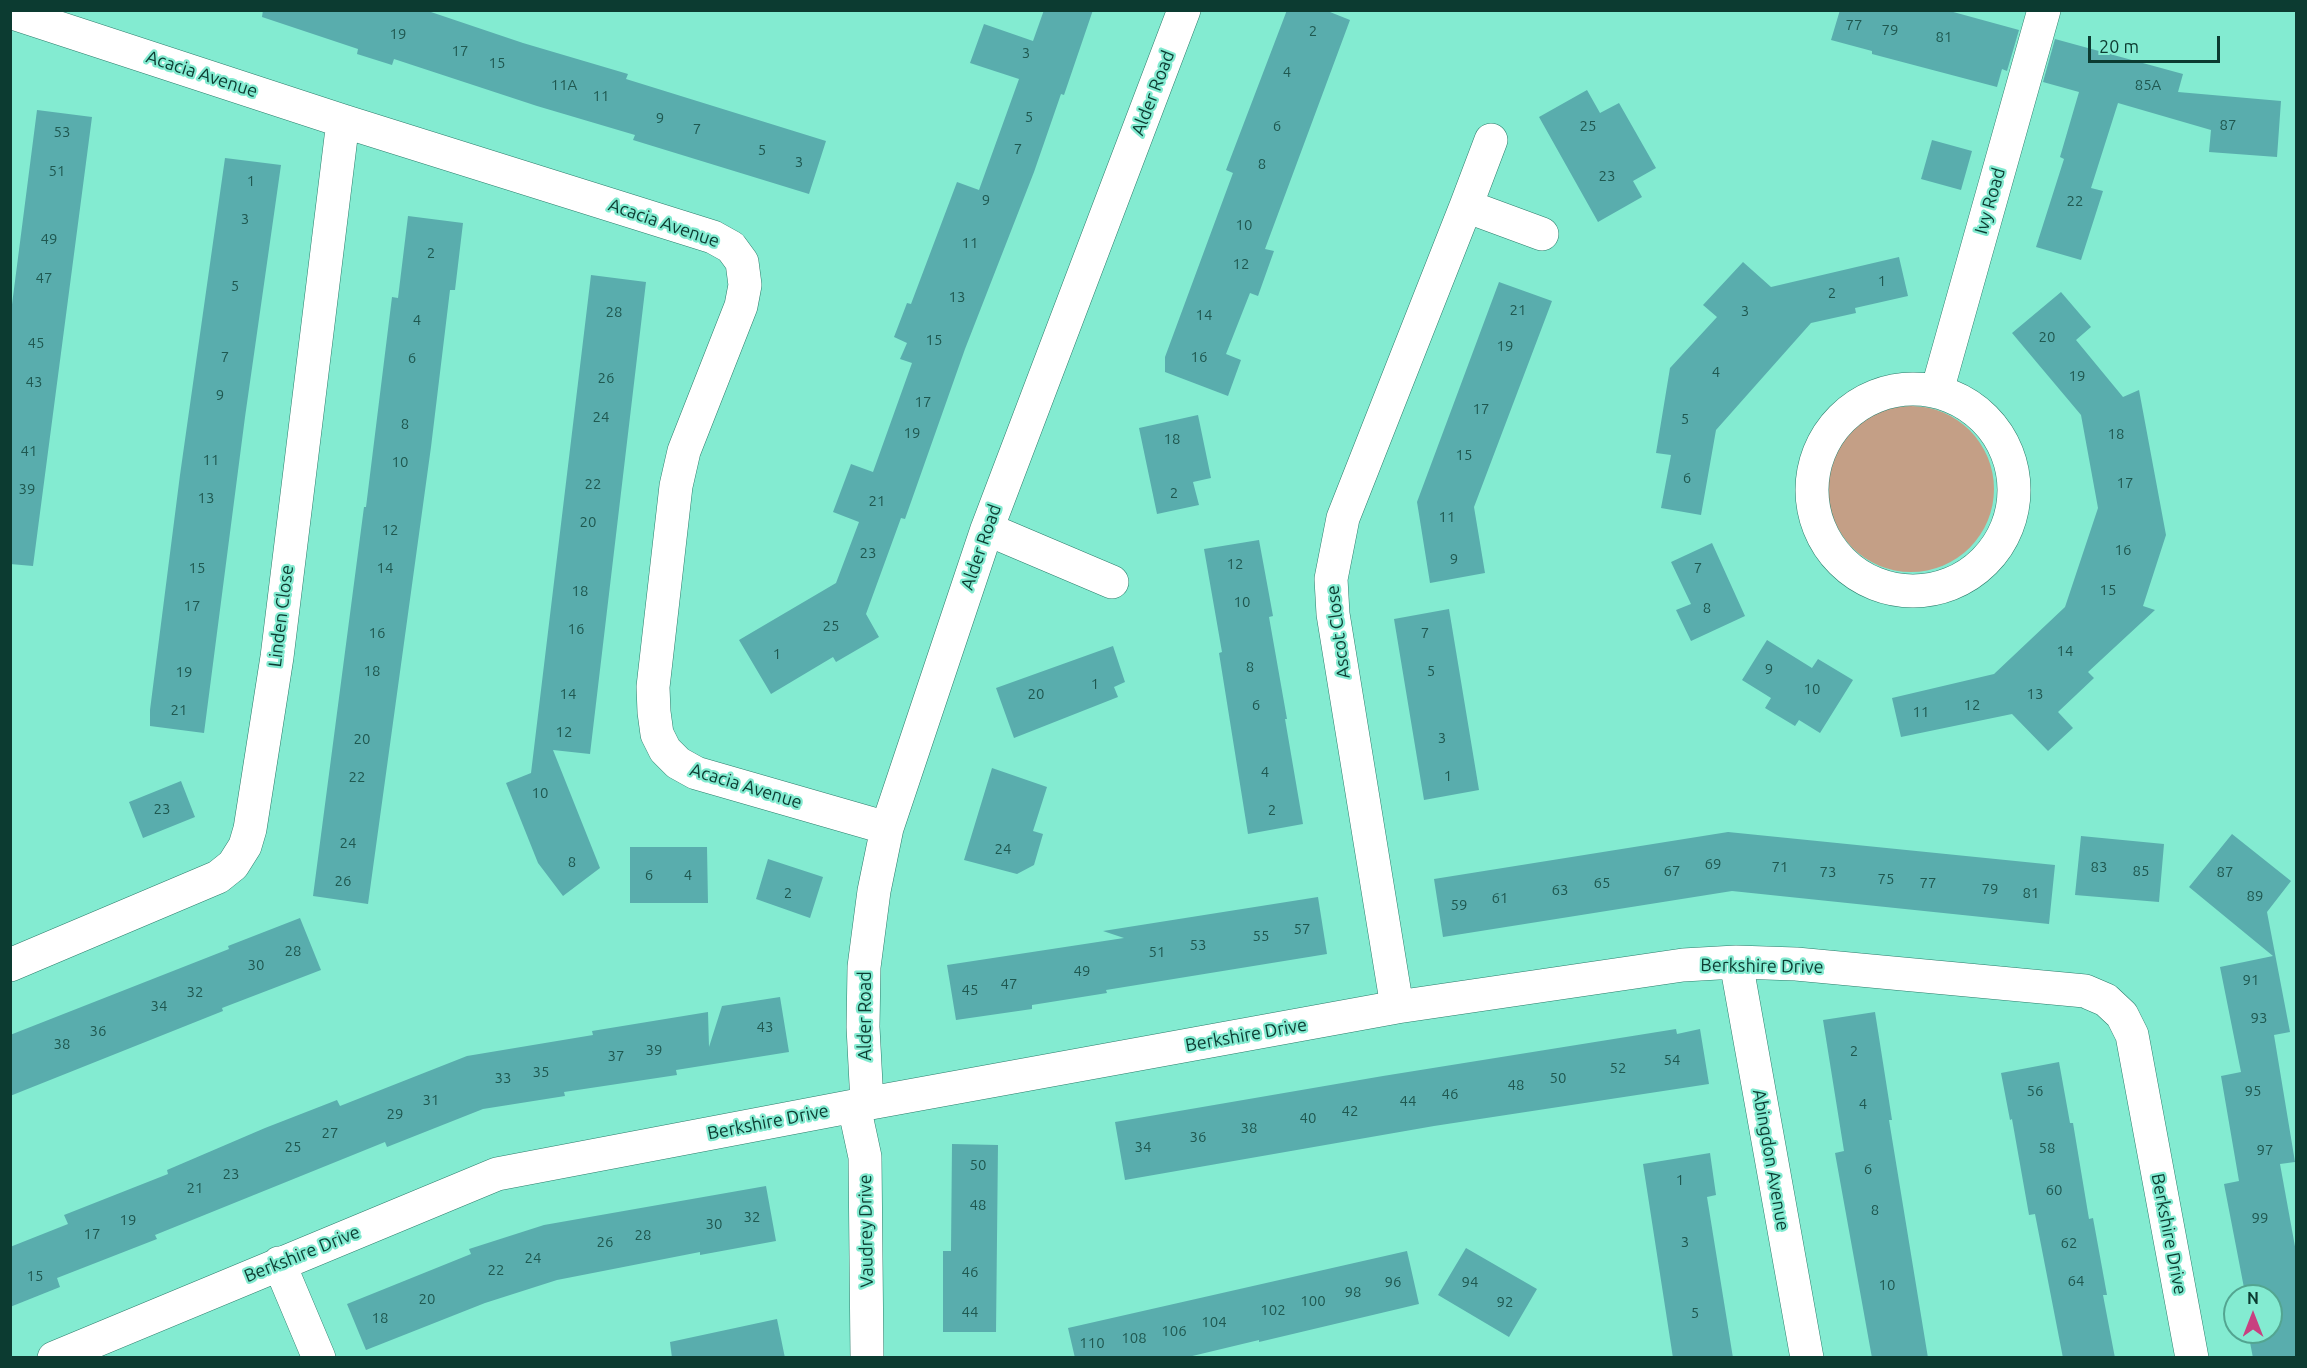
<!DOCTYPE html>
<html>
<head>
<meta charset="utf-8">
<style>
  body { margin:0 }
  #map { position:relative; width:2307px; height:1368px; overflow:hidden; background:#83ebd1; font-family:Ubuntu,sans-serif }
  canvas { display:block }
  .frame { position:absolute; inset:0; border:12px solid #0c3b31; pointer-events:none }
  .north { position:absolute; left:2223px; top:1284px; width:60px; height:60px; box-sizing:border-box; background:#83ebd1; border:2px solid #53a591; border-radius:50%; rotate:0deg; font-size:16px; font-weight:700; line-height:24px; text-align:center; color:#0c3b31 }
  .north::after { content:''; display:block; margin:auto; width:21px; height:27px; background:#c84180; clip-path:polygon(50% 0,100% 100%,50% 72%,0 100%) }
  .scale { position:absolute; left:2088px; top:36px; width:132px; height:27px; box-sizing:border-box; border:3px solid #0c3b31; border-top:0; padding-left:8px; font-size:18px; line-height:21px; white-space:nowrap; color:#0c3b31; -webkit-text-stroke:4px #83ebd1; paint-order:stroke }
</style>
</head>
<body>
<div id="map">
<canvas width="2307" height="1368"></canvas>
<div class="frame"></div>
<div class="north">N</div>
<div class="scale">20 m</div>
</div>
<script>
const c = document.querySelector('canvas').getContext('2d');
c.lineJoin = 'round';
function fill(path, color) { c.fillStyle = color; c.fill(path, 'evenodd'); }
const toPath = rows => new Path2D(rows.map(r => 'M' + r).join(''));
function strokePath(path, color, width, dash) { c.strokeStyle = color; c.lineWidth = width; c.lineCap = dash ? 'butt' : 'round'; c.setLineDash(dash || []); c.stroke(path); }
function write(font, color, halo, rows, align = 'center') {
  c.font = font + ' Ubuntu,sans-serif'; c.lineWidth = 4.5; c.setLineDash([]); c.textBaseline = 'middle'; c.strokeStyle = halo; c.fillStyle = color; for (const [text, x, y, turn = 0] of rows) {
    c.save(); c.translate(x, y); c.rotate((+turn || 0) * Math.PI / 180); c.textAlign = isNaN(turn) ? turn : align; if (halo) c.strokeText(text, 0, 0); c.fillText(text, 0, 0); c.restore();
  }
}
const green = toPath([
  '1828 489a83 83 0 1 1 166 0a83 83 0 1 1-166 0Z'
]);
const building = toPath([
  [263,10,425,10,523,43,628,74,626,79,826,141,809,194,633,140,635,135,537,106,394,59,392,65,357,54,358,49,262,17],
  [1044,10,1093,10,1064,95,1061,94,1034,172,965,349,905,519,901,518,866,614,879,637,836,662,833,657,771,694,739,640,836,583,859,522,833,512,851,464,873,472,912,363,900,359,907,343,894,337,907,303,911,304,957,182,979,190,1019,79,970,63,984,24,1033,41],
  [1287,10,1325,10,1350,20,1265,249,1274,251,1258,296,1250,293,1226,354,1241,360,1228,396,1165,372,1165,357,1233,173,1226,170],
  [1840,10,1946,10,2019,30,2007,71,2002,69,1997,87,1872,54,1872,51,1831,40],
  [2055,39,2183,74,2178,92,2281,101,2277,157,2209,152,2211,130,2118,103,2091,188,2103,191,2081,260,2036,247,2064,159,2060,157,2079,92,2043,82],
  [1587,90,1600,113,1619,103,1656,168,1633,181,1642,197,1598,222,1539,117],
  [37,110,92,117,33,566,10,564,10,320],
  [1932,140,1972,151,1961,190,1921,179],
  [225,158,281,165,245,417,204,733,150,726,150,710,180,475],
  [408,216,463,223,455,290,450,290,431,447,368,904,313,896,364,507,366,507,392,297,398,298],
  [1899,257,1908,296,1855,308,1856,313,1811,323,1716,430,1701,515,1661,508,1671,455,1656,453,1670,368,1717,317,1703,305,1743,262,1771,287],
  [591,275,646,282,590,754,553,750,600,868,563,896,538,863,506,783,531,773],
  [1499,282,1552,301,1474,507,1485,573,1430,583,1417,502],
  [2061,292,2091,327,2076,340,2123,397,2139,390,2166,535,2143,606,2155,610,2088,672,2094,678,2058,712,2073,728,2048,751,2012,714,1901,737,1892,698,1994,674,2065,607,2098,508,2081,415,2012,333],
  [1198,415,1211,478,1193,482,1199,505,1157,514,1139,428],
  [1259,540,1273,616,1269,617,1287,719,1285,719,1303,824,1248,834,1219,653,1222,652,1204,549],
  [1712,543,1745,616,1691,641,1676,610,1691,604,1671,562],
  [1449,609,1479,790,1424,800,1394,619],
  [1767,640,1812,668,1818,659,1853,680,1820,733,1799,720,1795,726,1765,708,1771,698,1742,680],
  [1113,646,1125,682,1114,687,1118,697,1014,738,996,688],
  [992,768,1047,787,1033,831,1043,834,1034,865,1017,874,964,860],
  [181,781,195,817,143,838,129,802],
  [1728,832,2055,865,2049,924,1732,891,1443,937,1434,879],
  [2232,834,2291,881,2267,912,2290,1032,2274,1035,2295,1162,2280,1164,2296,1252,2296,1358,2253,1358,2248,1332,2271,1332,2271,1296,2241,1296,2241,1294,2245,1293,2224,1184,2239,1181,2221,1076,2241,1072,2220,967,2273,956,2189,887],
  [2081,836,2164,844,2159,902,2075,895],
  [630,847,707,847,708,903,630,903],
  [768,859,823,877,810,918,756,899],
  [1318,897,1327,954,1106,990,1107,993,1032,1005,1032,1009,956,1020,947,965,1124,938,1103,931],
  [300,918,321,970,222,1008,223,1011,10,1096,10,1035,229,949,228,946],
  [780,997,789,1052,676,1070,677,1075,564,1092,565,1096,483,1109,387,1147,385,1142,155,1235,157,1239,57,1278,60,1287,10,1307,10,1247,68,1224,64,1215,168,1174,167,1170,265,1128,337,1100,340,1106,467,1056,593,1035,592,1031,708,1012,709,1047,722,1006],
  [1875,1012,1892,1120,1889,1120,1928,1358,1872,1358,1835,1153,1844,1151,1823,1020],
  [1676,1029,1677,1034,1700,1029,1709,1084,1434,1126,1125,1180,1115,1122,1383,1076],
  [2059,1062,2070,1123,2073,1123,2089,1219,2093,1218,2107,1295,2103,1295,2115,1358,2063,1358,2035,1214,2029,1215,2012,1119,2010,1120,2001,1073],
  [952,1144,998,1145,996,1332,943,1332,943,1251,951,1251],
  [1710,1153,1716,1195,1707,1197,1733,1358,1673,1358,1643,1164],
  [766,1186,776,1241,700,1255,700,1252,557,1280,485,1303,366,1350,347,1304,471,1254,469,1249,544,1225],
  [1466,1248,1537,1289,1509,1337,1438,1295],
  [1407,1251,1419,1304,1259,1342,1259,1340,1184,1358,1075,1358,1068,1328],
  [777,1319,785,1358,672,1358,670,1342]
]);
const street = toPath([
  [10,12,343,121,713,237,731,247,742,262,745,285,741,306,684,451,676,486,653,687,654,712,657,734,665,750,678,763,696,773,887,828],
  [1491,140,1466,206,1542,234],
  '1812 490a101 101 0 1 1 202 0a101 101 0 1 1-202 0Z',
  [1937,391,2044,10],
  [987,529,1112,582],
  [1736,962,1807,1358],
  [10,965,218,877,233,865,245,846,250,829,277,657,343,121],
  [1397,1007,1333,614,1331,579,1343,518,1466,206],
  [867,1103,863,1027,864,967,874,891,887,828,987,529,1184,10],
  [854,1106,865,1157,867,1358],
  [279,1263,319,1358],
  [54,1358,497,1174,854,1106,1397,1007,1683,965,1736,962,1796,964,2085,991,2106,1000,2122,1015,2132,1035,2192,1358]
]);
const numberNames = [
  ["77",1854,25],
  ["79",1890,30],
  ["2",1313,31],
  ["19",398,34],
  ["81",1944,37],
  ["17",460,51],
  ["3",1026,53],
  ["15",497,63],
  ["4",1287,72],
  ["11A",564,85],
  ["85A",2148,85],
  ["11",601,96],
  ["5",1029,117],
  ["9",660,118],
  ["87",2228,125],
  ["6",1277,126],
  ["25",1588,126],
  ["7",697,129],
  ["53",62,132],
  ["7",1018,149],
  ["5",762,150],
  ["3",799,162],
  ["8",1262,164],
  ["51",57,171],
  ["23",1607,176],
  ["1",251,181],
  ["9",986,200],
  ["22",2075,201],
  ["3",245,219],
  ["10",1244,225],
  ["49",49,239],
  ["11",970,243],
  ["2",431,253],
  ["12",1241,264],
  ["47",44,278],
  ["1",1882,281],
  ["5",235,286],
  ["2",1832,293],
  ["13",957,297],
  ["21",1518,310],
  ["3",1745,311],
  ["28",614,312],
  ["14",1204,315],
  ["4",417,320],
  ["20",2047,337],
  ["15",934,340],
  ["45",36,343],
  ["19",1505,346],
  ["7",225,357],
  ["16",1199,357],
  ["6",412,358],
  ["4",1716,372],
  ["19",2077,376],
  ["26",606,378],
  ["43",34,382],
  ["9",220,395],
  ["17",923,402],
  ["17",1481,409],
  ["24",601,417],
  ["5",1685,419],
  ["8",405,424],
  ["19",912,433],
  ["18",2116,434],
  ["18",1172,439],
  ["41",29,451],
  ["15",1464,455],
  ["11",211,460],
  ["10",400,462],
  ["6",1687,478],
  ["17",2125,483],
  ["22",593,484],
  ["39",27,489],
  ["2",1174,493],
  ["13",206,498],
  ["21",877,501],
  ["11",1447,517],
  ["20",588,522],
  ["12",390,530],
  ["16",2123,550],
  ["23",868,553],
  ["9",1454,559],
  ["12",1235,564],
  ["15",197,568],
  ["14",385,568],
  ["7",1698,568],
  ["15",2108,590],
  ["18",580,591],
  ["10",1242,602],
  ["17",192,606],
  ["8",1707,608],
  ["25",831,626],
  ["16",576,629],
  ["16",377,633],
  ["7",1425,633],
  ["14",2065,651],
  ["1",777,654],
  ["8",1250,667],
  ["9",1769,669],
  ["18",372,671],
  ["5",1431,671],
  ["19",184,672],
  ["1",1095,684],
  ["10",1812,689],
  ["14",568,694],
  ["20",1036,694],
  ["13",2035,694],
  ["6",1256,705],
  ["12",1972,705],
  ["21",179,710],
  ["11",1921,712],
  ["12",564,732],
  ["3",1442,738],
  ["20",362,739],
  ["4",1265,772],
  ["1",1448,776],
  ["22",357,777],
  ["10",540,793],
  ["23",162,809],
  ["2",1272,810],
  ["24",348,843],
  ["24",1003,849],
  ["8",572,862],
  ["69",1713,864],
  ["71",1780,867],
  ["83",2099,867],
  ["67",1672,871],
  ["85",2141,871],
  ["73",1828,872],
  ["87",2225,872],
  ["6",649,875],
  ["4",688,875],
  ["75",1886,879],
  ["26",343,881],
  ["65",1602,883],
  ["77",1928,883],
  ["79",1990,889],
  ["63",1560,890],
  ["2",788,893],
  ["81",2031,893],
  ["89",2255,896],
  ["61",1500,898],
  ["59",1459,905],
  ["57",1302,929],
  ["55",1261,936],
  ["53",1198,945],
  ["28",293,951],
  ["51",1157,952],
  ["30",256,965],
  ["49",1082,971],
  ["91",2251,980],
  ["47",1009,984],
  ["45",970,990],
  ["32",195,992],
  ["34",159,1006],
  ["93",2259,1018],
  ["43",765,1027],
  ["36",98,1031],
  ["38",62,1044],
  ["39",654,1050],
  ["2",1854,1051],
  ["37",616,1056],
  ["54",1672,1060],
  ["52",1618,1068],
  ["35",541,1072],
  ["33",503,1078],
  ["50",1558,1078],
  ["48",1516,1085],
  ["56",2035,1091],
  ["95",2253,1091],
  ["46",1450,1094],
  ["31",431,1100],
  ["44",1408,1101],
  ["4",1863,1104],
  ["42",1350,1111],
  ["29",395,1114],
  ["40",1308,1118],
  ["38",1249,1128],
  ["27",330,1133],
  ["36",1198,1137],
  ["25",293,1147],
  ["34",1143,1147],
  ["58",2047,1148],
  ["97",2265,1150],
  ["50",978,1165],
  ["6",1868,1169],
  ["23",231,1174],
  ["1",1680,1180],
  ["21",195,1188],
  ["60",2054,1190],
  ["48",978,1205],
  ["8",1875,1210],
  ["32",752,1217],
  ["99",2260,1218],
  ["19",128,1220],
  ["30",714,1224],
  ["17",92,1234],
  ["28",643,1235],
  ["26",605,1242],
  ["3",1685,1242],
  ["62",2069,1243],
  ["24",533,1258],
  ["22",496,1270],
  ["46",970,1272],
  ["15",35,1276],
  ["64",2076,1281],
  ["96",1393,1282],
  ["94",1470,1282],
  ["10",1887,1285],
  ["98",1353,1292],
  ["20",427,1299],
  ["100",1313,1301],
  ["92",1505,1302],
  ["102",1273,1310],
  ["44",970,1312],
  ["5",1695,1313],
  ["18",380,1318],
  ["104",1214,1322],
  ["106",1174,1331],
  ["108",1134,1338],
  ["110",1092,1343]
];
const streetNames = [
  ["Acacia Avenue",202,74,18],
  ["Alder Road",1153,93,-69],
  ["Ivy Road",1990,201,-74],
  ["Acacia Avenue",664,223,19],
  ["Alder Road",981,547,-71],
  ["Linden Close",281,616,-83],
  ["Ascot Close",1338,632,-97],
  ["Acacia Avenue",746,786,17],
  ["Berkshire Drive",1762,966,1],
  ["Alder Road",865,1016,-90],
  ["Berkshire Drive",1246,1035,-10],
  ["Berkshire Drive",768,1122,-11],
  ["Abingdon Avenue",1771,1160,80],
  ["Vaudrey Drive",866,1231,-91],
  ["Berkshire Drive",2169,1234,79],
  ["Berkshire Drive",302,1254,-22]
];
fill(green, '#c49f86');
fill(building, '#59adad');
strokePath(street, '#2b7d6b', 34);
strokePath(street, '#fff', 33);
write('15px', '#1f5850', null, numberNames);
write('18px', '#0c3b31', '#83ebd1', streetNames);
</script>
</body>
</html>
